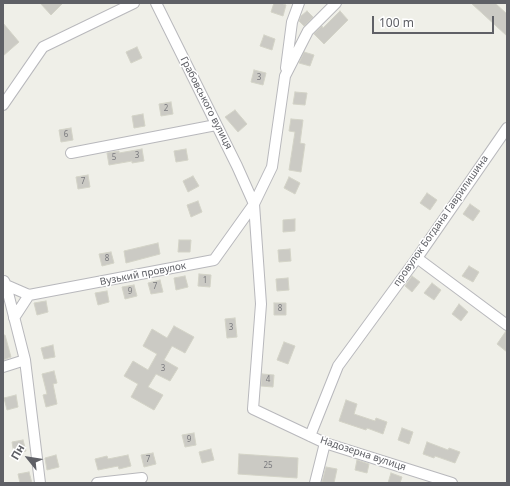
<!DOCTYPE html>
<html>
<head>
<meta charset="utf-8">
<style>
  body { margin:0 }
  #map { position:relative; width:510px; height:486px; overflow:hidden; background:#efefe8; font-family:"Noto Sans",sans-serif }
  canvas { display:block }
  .frame { position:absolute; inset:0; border:4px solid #5f6066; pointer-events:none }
  .north { position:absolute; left:8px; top:438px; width:40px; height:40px; -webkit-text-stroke:3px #fff; paint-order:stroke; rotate:300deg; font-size:11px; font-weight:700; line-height:16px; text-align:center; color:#5f6066 }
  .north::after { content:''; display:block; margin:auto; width:14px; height:18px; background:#5f6066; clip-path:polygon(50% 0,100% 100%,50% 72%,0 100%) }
  .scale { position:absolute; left:372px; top:16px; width:122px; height:18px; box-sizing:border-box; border:2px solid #5f6066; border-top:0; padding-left:5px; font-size:12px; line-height:14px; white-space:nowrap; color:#5f6066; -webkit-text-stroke:3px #fff; paint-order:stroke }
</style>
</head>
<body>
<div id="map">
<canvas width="510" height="486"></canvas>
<div class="frame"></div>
<div class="north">Пн</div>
<div class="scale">100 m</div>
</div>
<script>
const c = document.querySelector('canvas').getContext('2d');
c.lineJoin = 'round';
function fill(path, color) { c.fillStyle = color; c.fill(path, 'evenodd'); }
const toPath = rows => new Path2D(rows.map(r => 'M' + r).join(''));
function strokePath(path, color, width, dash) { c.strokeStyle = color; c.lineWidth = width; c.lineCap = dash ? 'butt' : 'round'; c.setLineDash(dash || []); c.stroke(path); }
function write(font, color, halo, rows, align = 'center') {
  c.font = font + ' "Noto Sans",sans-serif'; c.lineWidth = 3; c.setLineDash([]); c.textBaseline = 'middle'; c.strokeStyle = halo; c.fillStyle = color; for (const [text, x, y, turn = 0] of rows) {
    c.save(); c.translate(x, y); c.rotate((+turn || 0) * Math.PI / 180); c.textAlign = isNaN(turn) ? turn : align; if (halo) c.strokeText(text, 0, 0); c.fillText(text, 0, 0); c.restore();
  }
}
const building = toPath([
  [40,3,63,3,51,15,40,3],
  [274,3,281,3,286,5,283,16,271,12,274,3],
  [471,3,495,3,507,14,507,36,471,3],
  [307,11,313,17,304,26,299,21,301,16,307,11],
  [340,11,348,20,324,44,314,34,322,26,323,28,340,11],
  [3,23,19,42,3,56,3,23],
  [264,35,275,39,272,50,260,46,264,35],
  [137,47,142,58,131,63,126,52,137,47],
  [304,52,314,55,310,66,299,63,304,52],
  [254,70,266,73,263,85,251,82,254,70],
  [295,92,307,93,305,105,293,104,295,92],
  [171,102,173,114,161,116,159,104,171,102],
  [235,110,247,124,238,132,225,117,235,110],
  [143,114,145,126,134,128,132,116,143,114],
  [291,119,303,120,300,143,305,144,301,172,289,170,295,132,289,131,291,119],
  [71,128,73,140,61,142,59,130,71,128],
  [142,149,144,161,132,163,132,161,109,165,107,153,119,151,119,153,142,149],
  [186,149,188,160,176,162,174,151,186,149],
  [88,175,90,187,78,189,76,177,88,175],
  [193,176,199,186,188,192,183,181,193,176],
  [289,177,300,183,295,194,284,188,289,177],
  [427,193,437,200,430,210,420,203,427,193],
  [198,201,202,212,191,217,187,205,198,201],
  [470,204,480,211,473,221,463,214,470,204],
  [295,219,295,231,283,232,283,220,295,219],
  [179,240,191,240,190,252,178,252,179,240],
  [158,243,160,254,126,263,124,251,158,243],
  [290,249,291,261,279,262,278,250,290,249],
  [111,252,114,263,102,266,99,254,111,252],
  [469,266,479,272,473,282,462,276,469,266],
  [199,274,211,275,210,287,198,286,199,274],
  [185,276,188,287,176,290,174,278,185,276],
  [412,276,420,282,412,292,405,286,412,276],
  [288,278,289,290,277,291,276,279,288,278],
  [160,280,163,292,151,294,148,283,160,280],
  [432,283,441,290,434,300,424,293,432,283],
  [134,285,137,296,125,299,122,287,134,285],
  [107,291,109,302,98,305,95,293,107,291],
  [46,301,48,312,37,315,34,303,46,301],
  [274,303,286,303,286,315,274,315,274,303],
  [459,304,468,312,461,321,452,314,459,304],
  [235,318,237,337,227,338,225,319,235,318],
  [174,326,194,337,185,353,172,346,164,360,178,368,170,381,156,374,148,387,163,395,154,410,131,397,138,384,124,376,133,361,148,370,157,354,143,346,152,329,167,338,174,326],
  [506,331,507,331,507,352,497,344,506,331],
  [3,335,5,335,11,357,3,360,3,335],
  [284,342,295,346,288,364,277,360,284,342],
  [53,345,55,357,44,359,41,348,53,345],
  [54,371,57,383,53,384,57,404,46,407,43,395,47,394,42,374,54,371],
  [262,374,274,375,273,387,261,386,262,374],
  [16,395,18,407,7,410,4,398,16,395],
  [346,400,357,404,354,414,375,421,376,418,387,422,383,434,367,428,366,430,339,421,346,400],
  [402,428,413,432,409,444,398,440,402,428],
  [194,433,196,445,185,447,182,435,194,433],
  [23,440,26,451,14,454,12,442,23,440],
  [427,442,448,450,449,448,460,452,455,463,435,456,434,458,423,454,427,442],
  [211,449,214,460,202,463,199,452,211,449],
  [153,453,156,464,144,467,141,455,153,453],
  [239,454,298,458,297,478,238,474,239,454],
  [56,455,59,467,47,470,45,458,56,455],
  [128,455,131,466,119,469,118,466,98,470,95,459,107,456,108,459,128,455],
  [357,460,369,464,367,473,355,470,357,460],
  [326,467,337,469,334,483,322,482,326,467],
  [29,472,32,483,20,483,18,474,29,472],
  [391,473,402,477,400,483,388,483,391,473]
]);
const minor = toPath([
  [336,3,308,31,285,76,272,167,254,204,261,304,253,409,325,443,452,483],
  [286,68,292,22,299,3],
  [3,105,43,47,134,3],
  [71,153,216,125],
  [417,258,507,325],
  [4,281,6,285,25,360,40,483],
  [6,285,29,295,214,260,254,204,237,166,156,3],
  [14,318,29,295],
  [3,367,25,360],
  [310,436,338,366,417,258,507,128],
  [97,483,142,478],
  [315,483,325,443]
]);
const numberNames = [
  ["3",259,78],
  ["2",166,109],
  ["6",66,135],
  ["3",137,156],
  ["5",114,158],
  ["7",83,182],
  ["8",107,259],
  ["1",205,281],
  ["7",155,287],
  ["9",130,292],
  ["8",280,309],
  ["3",231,328],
  ["3",163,369],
  ["4",268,380],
  ["9",189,440],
  ["7",148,460],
  ["25",268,466]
];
const streetNames = [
  ["Грабовського вулиця",206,103,63],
  ["провулок Богдана Гаврилишина",441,221,-55],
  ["Вузький провулок",143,274,-11],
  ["Надозерна вулиця",363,454,18]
];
fill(building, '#cbcac4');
strokePath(building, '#d3d3c7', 1);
strokePath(minor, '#b8b8bc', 12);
strokePath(minor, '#fff', 10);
write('8px', '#7a7a7e', null, numberNames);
write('10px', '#5f6066', '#fff', streetNames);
</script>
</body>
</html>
